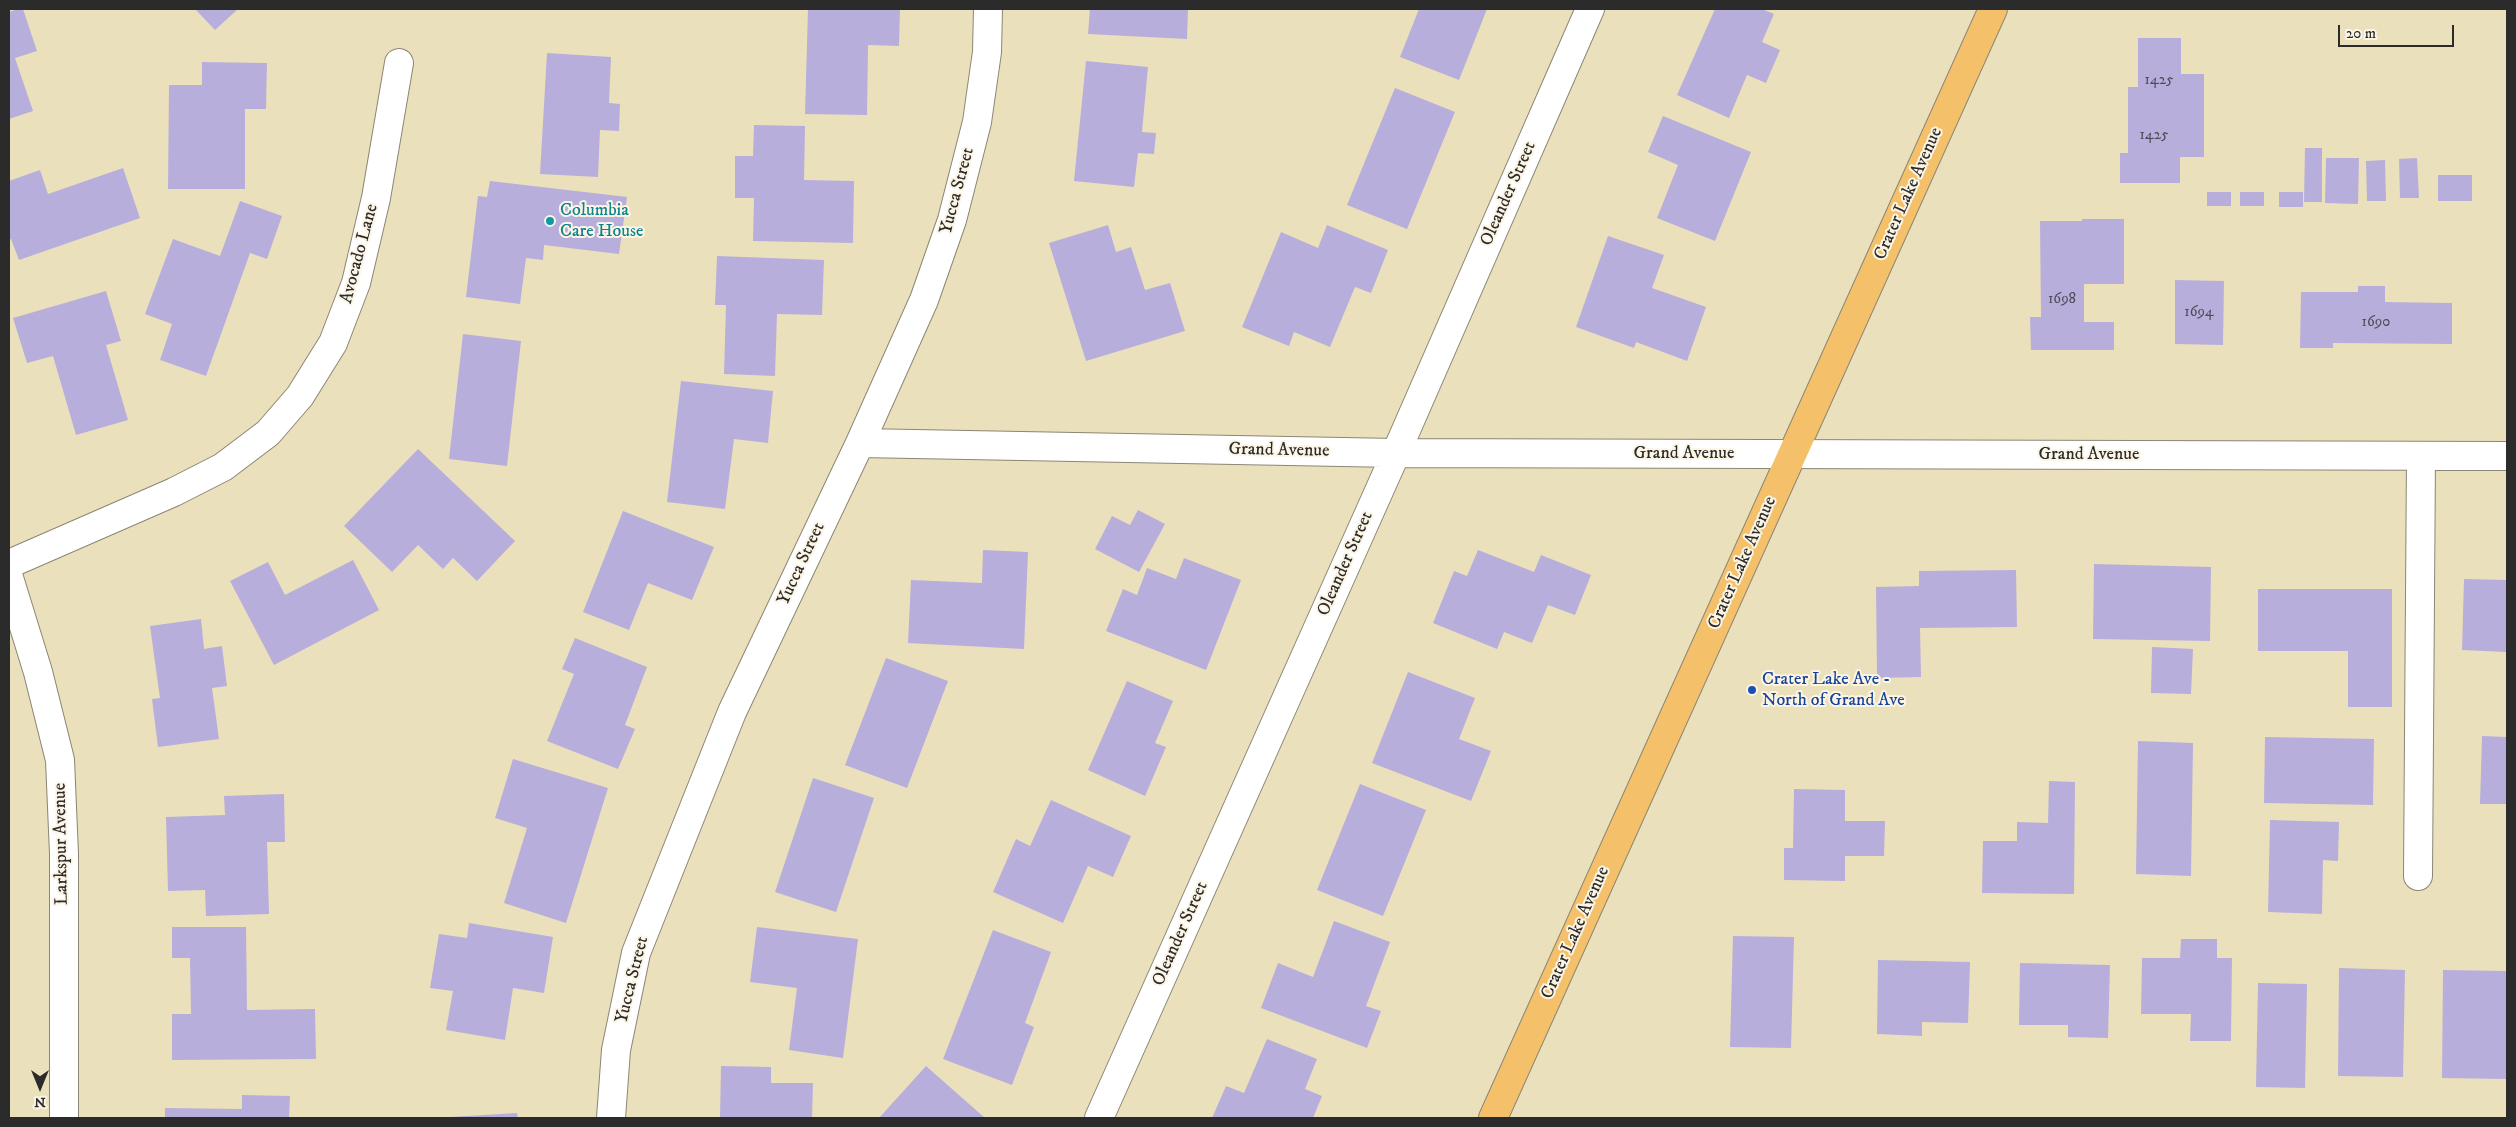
<!DOCTYPE html>
<html>
<head>
<meta charset="utf-8">
<style>
  body { margin:0 }
  #map { position:relative; width:2516px; height:1127px; overflow:hidden; background:#ebe0bc; font-family:"IM FELL DW Pica",serif }
  canvas { display:block }
  .frame { position:absolute; inset:0; border:10px solid #2b2b2b; pointer-events:none }
  .north { position:absolute; left:15px; top:1062px; width:50px; height:50px; -webkit-text-stroke:4px #fcf5e5; paint-order:stroke; rotate:180deg; font-size:14px; font-weight:700; line-height:20px; text-align:center; color:#2b2b2b }
  .north::after { content:''; display:block; margin:auto; width:18px; height:22px; background:#2b2b2b; clip-path:polygon(50% 0,100% 100%,50% 72%,0 100%) }
  .scale { position:absolute; left:2338px; top:25px; width:116px; height:22px; box-sizing:border-box; border:2px solid #2b2b2b; border-top:0; padding-left:6px; font-size:15px; line-height:18px; white-space:nowrap; color:#2b2b2b; -webkit-text-stroke:4px #fcf5e5; paint-order:stroke }
</style>
</head>
<body>
<div id="map">
<canvas width="2516" height="1127"></canvas>
<div class="frame"></div>
<div class="north">N</div>
<div class="scale">20 m</div>
</div>
<script>
const c = document.querySelector('canvas').getContext('2d');
c.lineJoin = 'round';
function fill(path, color) { c.fillStyle = color; c.fill(path, 'evenodd'); }
const toPath = rows => new Path2D(rows.map(r => 'M' + r).join(''));
function strokePath(path, color, width, dash) { c.strokeStyle = color; c.lineWidth = width; c.lineCap = dash ? 'butt' : 'round'; c.setLineDash(dash || []); c.stroke(path); }
function write(font, color, halo, rows, align = 'center') {
  c.font = font + ' "IM FELL DW Pica",serif'; c.lineWidth = 4; c.setLineDash([]); c.textBaseline = 'middle'; c.strokeStyle = halo; c.fillStyle = color; for (const [text, x, y, turn = 0] of rows) {
    c.save(); c.translate(x, y); c.rotate((+turn || 0) * Math.PI / 180); c.textAlign = isNaN(turn) ? turn : align; if (halo) c.strokeText(text, 0, 0); c.fillText(text, 0, 0); c.restore();
  }
}
const building = toPath([
  [18,9,23,9,37,51,15,58,33,111,9,119,9,12],
  [195,9,238,9,215,30],
  [808,9,900,9,899,46,868,45,867,115,805,114],
  [1090,9,1188,9,1187,39,1088,34],
  [1419,9,1487,9,1459,80,1400,57],
  [1715,9,1762,9,1774,14,1762,42,1780,50,1766,83,1747,75,1729,118,1677,95],
  [2138,38,2181,38,2181,74,2204,74,2204,157,2180,157,2180,183,2120,183,2120,153,2128,153,2128,87,2138,87],
  [547,53,611,57,609,103,620,104,619,131,600,130,598,177,540,174],
  [1086,61,1148,67,1142,132,1156,133,1154,154,1138,153,1134,187,1074,181],
  [202,62,267,63,266,109,245,109,245,189,168,189,169,85,202,85],
  [1395,88,1455,112,1407,229,1347,205],
  [1663,116,1751,152,1715,241,1657,218,1678,165,1648,152],
  [754,125,805,126,804,180,854,181,853,243,753,241,754,198,735,198,735,156,753,156],
  [2305,148,2322,148,2322,202,2304,202],
  [2326,158,2359,158,2358,204,2325,203],
  [2417,158,2419,198,2400,198,2399,159],
  [2385,160,2386,201,2367,201,2366,161],
  [123,168,140,218,19,260,11,239,9,240,9,181,40,170,48,194],
  [2438,175,2472,175,2472,201,2438,201],
  [490,181,627,197,619,254,544,245,543,260,526,258,520,304,466,297,478,196,487,197],
  [2207,192,2231,192,2231,206,2207,206],
  [2240,192,2264,192,2264,206,2240,206],
  [2279,192,2303,192,2303,207,2279,207],
  [240,201,282,216,267,259,250,253,206,376,160,360,172,324,145,314,173,239,220,256],
  [2082,219,2124,219,2124,284,2084,284,2084,322,2114,322,2114,350,2031,350,2030,317,2041,317,2040,221,2082,221],
  [1108,225,1116,252,1131,247,1145,290,1170,283,1185,331,1086,361,1049,243],
  [1327,225,1388,250,1371,293,1355,287,1330,347,1294,332,1289,346,1242,327,1281,232,1318,248],
  [1608,236,1664,255,1652,288,1706,307,1687,361,1636,342,1634,348,1576,327],
  [717,256,824,260,822,315,777,314,775,376,724,374,726,305,715,305],
  [2175,280,2224,281,2223,345,2175,344],
  [2358,286,2385,286,2385,302,2452,303,2452,344,2333,343,2333,348,2300,348,2301,292,2358,292],
  [106,291,121,341,106,345,128,420,76,435,53,356,27,363,13,318],
  [463,334,521,341,507,466,449,459],
  [681,381,773,391,768,443,734,439,725,509,667,502],
  [418,449,515,541,477,581,453,558,443,569,418,545,392,572,344,526],
  [1138,510,1165,524,1139,572,1095,549,1112,516,1130,525],
  [623,511,714,547,692,600,648,583,629,630,583,612],
  [983,550,1028,552,1024,649,908,643,911,580,982,583],
  [1478,550,1534,572,1541,555,1591,575,1575,615,1548,605,1532,643,1504,632,1497,649,1433,623,1454,571,1467,576],
  [1184,558,1241,580,1206,670,1106,631,1123,589,1137,595,1147,568,1176,579],
  [353,560,379,610,274,665,230,581,268,562,285,595],
  [2094,564,2211,567,2210,641,2093,639],
  [2016,570,2017,627,1920,628,1921,677,1877,678,1876,587,1919,586,1919,571],
  [2464,579,2507,580,2507,652,2462,650],
  [2258,589,2392,589,2392,707,2348,707,2348,651,2258,651],
  [201,619,204,649,222,646,227,686,212,688,219,739,158,747,152,699,160,698,150,626],
  [575,638,647,667,625,725,635,729,618,769,547,741,574,674,562,669],
  [2152,647,2193,649,2191,694,2151,693],
  [886,658,948,681,907,788,845,765],
  [1408,672,1475,698,1459,739,1491,751,1471,801,1372,763],
  [1127,681,1173,701,1155,743,1166,747,1145,796,1088,770],
  [2482,736,2507,737,2507,804,2480,804],
  [2265,737,2374,739,2373,805,2264,803],
  [2138,741,2193,743,2191,876,2136,874],
  [513,759,608,788,566,923,504,903,527,828,495,818],
  [813,778,874,798,836,912,775,892],
  [2049,781,2075,782,2074,894,1982,893,1983,841,2017,841,2017,822,2048,823],
  [1360,784,1426,810,1383,916,1317,890],
  [1794,789,1845,790,1845,821,1885,821,1884,856,1845,856,1845,881,1784,880,1784,848,1793,848],
  [284,794,285,842,267,842,269,914,206,916,205,890,168,891,166,817,225,815,224,796],
  [1051,800,1131,836,1113,877,1088,866,1063,923,993,892,1016,839,1030,846],
  [2270,820,2339,822,2338,861,2323,860,2322,914,2268,912],
  [1334,921,1390,942,1366,1006,1381,1011,1367,1048,1261,1008,1278,963,1313,977],
  [469,923,553,937,544,993,513,988,505,1040,446,1030,453,991,430,988,439,934,467,938],
  [172,927,246,927,247,1010,315,1009,316,1059,172,1060,172,1014,191,1014,190,958,172,958],
  [757,927,858,939,843,1058,789,1050,797,988,750,982],
  [993,930,1051,952,1025,1023,1034,1027,1012,1085,943,1059],
  [1733,936,1794,937,1791,1048,1730,1047],
  [2181,939,2217,939,2217,958,2232,958,2231,1041,2190,1041,2191,1014,2141,1014,2142,958,2180,958],
  [1878,960,1970,962,1968,1023,1922,1022,1922,1036,1877,1034],
  [2020,963,2110,965,2108,1038,2068,1037,2068,1025,2019,1025],
  [2339,968,2405,970,2403,1077,2338,1076],
  [2443,970,2507,971,2507,1079,2442,1078],
  [2258,983,2307,984,2305,1088,2256,1087],
  [1267,1039,1317,1059,1305,1089,1322,1096,1313,1118,1212,1118,1226,1086,1244,1093],
  [721,1066,771,1067,771,1083,813,1083,812,1118,720,1118],
  [926,1066,985,1118,879,1118],
  [242,1095,290,1096,289,1118,165,1118,165,1108,242,1109],
  [517,1113,518,1118,450,1118,450,1117]
]);
const minor = toPath([
  [860,443,1396,453,2507,456],
  [9,564,174,492,223,467,268,433,300,396,333,343,356,283,376,198,399,63],
  [9,578,38,672,60,760,64,854,64,1118],
  [2418,876,2421,456],
  [611,1118,616,1050,636,953,732,712,860,443,924,300,952,220,977,122,987,52,988,9],
  [1099,1118,1396,453,1590,9]
]);
const major = toPath([
  [1493,1118,1993,9]
]);
const markers = [
  [550,221,5,"#0f9aa8"],
  [1752,690,5,"#1a4fb4"]
];
const numberNames = [
  ["1425",2159,81],
  ["1425",2154,136],
  ["1698",2062,300],
  ["1694",2199,313],
  ["1690",2376,323]
];
const streetNames = [
  ["Yucca Street",958,191,-75],
  ["Oleander Street",1509,194,-66],
  ["Crater Lake Avenue",1909,194,-66],
  ["Avocado Lane",360,254,-75],
  ["Grand Avenue",1279,451,1],
  ["Grand Avenue",1684,454],
  ["Grand Avenue",2089,455],
  ["Crater Lake Avenue",1743,563,-66],
  ["Yucca Street",802,564,-65],
  ["Oleander Street",1346,564,-66],
  ["Larkspur Avenue",62,844,-91],
  ["Crater Lake Avenue",1576,933,-66],
  ["Oleander Street",1181,934,-66],
  ["Yucca Street",633,980,-76]
];
const cultureNames = [
  ["Columbia",560,211],
  ["Care House",560,232]
];
const transitNames = [
  ["Crater Lake Ave -",1762,680],
  ["North of Grand Ave",1762,701]
];
fill(building, '#b8aedc');
strokePath(minor, '#8b8674', 30);
strokePath(major, '#8b8674', 30);
strokePath(minor, '#fff', 28);
strokePath(major, '#f4c16a', 28);
for (const [x, y, r, color] of markers) { const dot = new Path2D(); dot.arc(x, y, r, 0, 2 * Math.PI); c.fillStyle = color; c.fill(dot); strokePath(dot, '#fcf5e5', 2); }
write('15px', '#4e4c57', null, numberNames);
write('18px', '#2b2b2b', '#fcf5e5', streetNames);
write('18px', '#0d838f', '#fcf5e5', cultureNames, 'left');
write('18px', '#164399', '#fcf5e5', transitNames, 'left');
</script>
</body>
</html>
